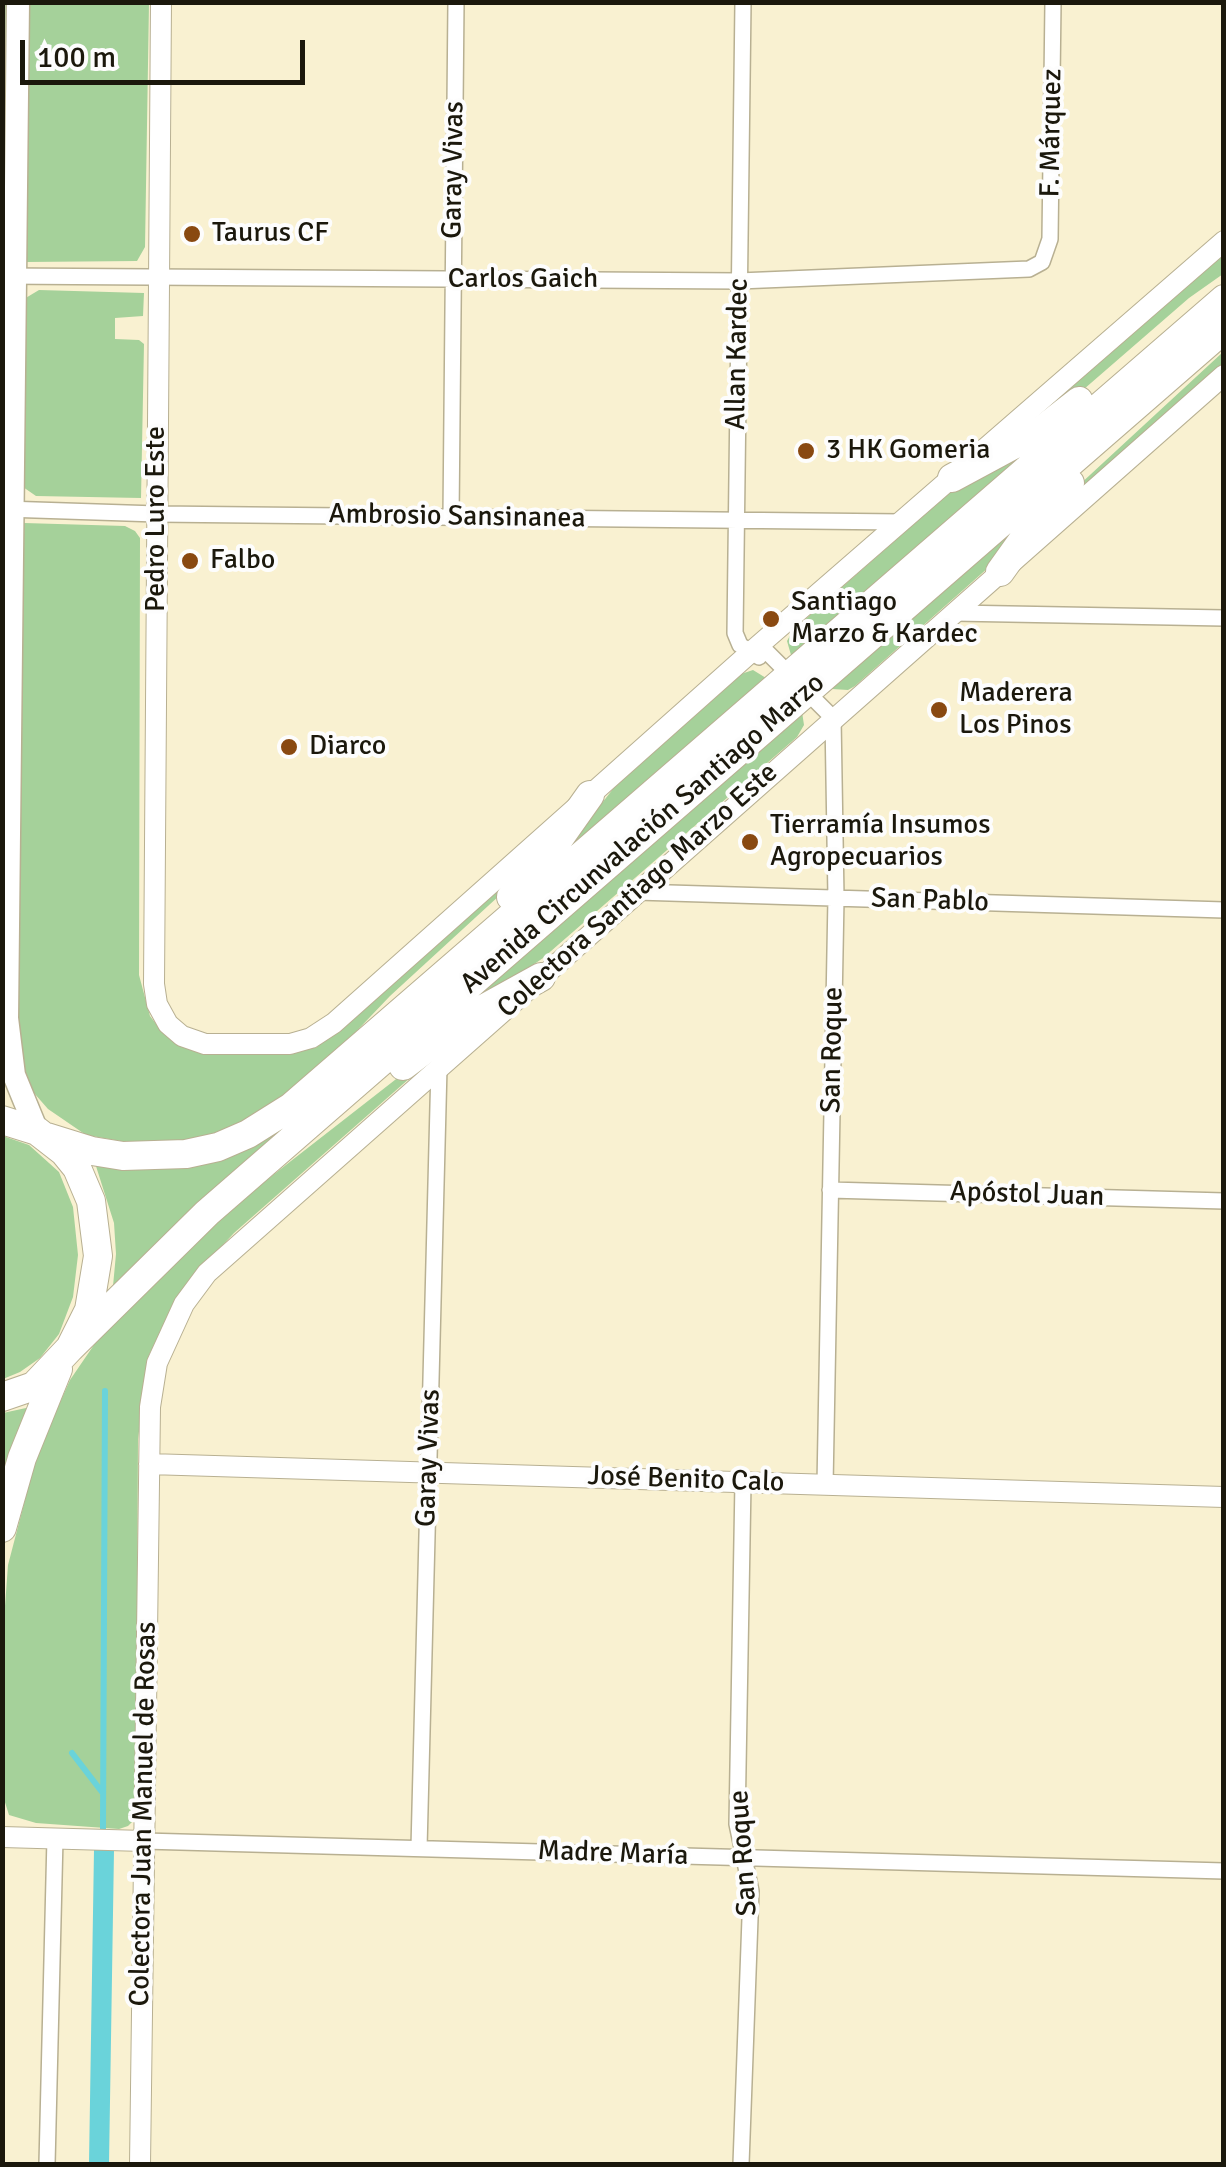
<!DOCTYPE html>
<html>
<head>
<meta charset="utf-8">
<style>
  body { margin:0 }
  #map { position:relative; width:1226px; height:2167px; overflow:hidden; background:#f9f1d1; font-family:Signika,sans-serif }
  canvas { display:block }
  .frame { position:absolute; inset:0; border:5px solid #1b180c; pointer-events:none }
  .scale { position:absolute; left:20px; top:40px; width:285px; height:45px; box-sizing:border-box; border:5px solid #1b180c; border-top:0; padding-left:12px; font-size:30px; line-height:35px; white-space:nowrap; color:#1b180c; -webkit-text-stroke:8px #fdfdfd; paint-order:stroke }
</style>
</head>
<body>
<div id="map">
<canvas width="1226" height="2167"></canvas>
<div class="frame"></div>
<div class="scale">100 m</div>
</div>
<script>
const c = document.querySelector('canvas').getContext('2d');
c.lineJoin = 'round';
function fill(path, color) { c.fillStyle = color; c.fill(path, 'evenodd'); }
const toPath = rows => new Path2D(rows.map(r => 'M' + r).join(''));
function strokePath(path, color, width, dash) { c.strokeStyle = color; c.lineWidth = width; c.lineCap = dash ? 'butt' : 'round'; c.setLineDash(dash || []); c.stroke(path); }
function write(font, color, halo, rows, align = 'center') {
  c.font = font + ' Signika,sans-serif'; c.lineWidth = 8; c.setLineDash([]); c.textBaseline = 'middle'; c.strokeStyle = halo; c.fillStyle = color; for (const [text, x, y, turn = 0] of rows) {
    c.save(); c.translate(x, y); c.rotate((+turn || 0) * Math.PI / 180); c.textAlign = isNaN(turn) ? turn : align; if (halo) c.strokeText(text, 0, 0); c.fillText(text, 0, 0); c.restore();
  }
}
const green = toPath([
  [8,2,5,255,3,259,2,3],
  [28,3,149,3,145,247,137,261,26,262],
  [1223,253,1223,274,1189,298,1061,409,1023,430],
  [39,290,144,293,143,316,115,318,115,339,139,340,144,344,141,498,36,496,23,487,24,299],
  [1223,352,1223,364,1067,501,1064,499],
  [1038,442,792,656,791,655,787,641,793,630,954,489],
  [1052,488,989,567,855,686,848,690,832,689,830,685],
  [24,523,125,526,135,531,140,538,139,975,150,1016,163,1033,180,1045,201,1053,225,1055,293,1053,317,1047,534,858,537,861,390,996,330,1059,274,1105,241,1126,194,1141,132,1143,86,1135,48,1109,34,1093,26,1074,19,1040,17,1007,22,525],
  [753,670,766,678,552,867,620,780,741,674],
  [802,712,804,725,797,737,543,958,455,1019,453,1016],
  [459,1030,461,1033,234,1233,191,1279,173,1305,149,1355,138,1439,136,1818,128,1826,119,1829,36,1823,9,1815,3,1796,3,1633,8,1565,37,1454,70,1380,98,1339,232,1207],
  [292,1122,115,1287,113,1286,116,1254,114,1223,95,1163,259,1143],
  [3,1136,29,1145,59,1172,73,1207,78,1255,73,1297,59,1334,40,1358,20,1372,3,1379],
  [26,1408,28,1410,3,1481,3,1413]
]);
const stream = toPath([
  [72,1753,102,1792],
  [103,1829,105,1391]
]);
const canal = toPath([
  [99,2164,104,1850]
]);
const street = toPath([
  [743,2,735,633,740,645,759,657],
  [2,276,739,281,1029,269,1042,262,1050,239,1053,2],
  [5,509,157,514,901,522],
  [451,517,456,2],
  [955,613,1224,618],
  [760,645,833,718,836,898,825,1485],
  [637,892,1224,910],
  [830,1190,1224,1201],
  [144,1841,1224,1871],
  [419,1848,439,1067],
  [47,2164,55,1838],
  [741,2164,751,1891,737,1824,743,1482]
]);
const secondary = toPath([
  [161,2,154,984,157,1004,168,1024,182,1036,205,1044,290,1044,311,1038,334,1023,751,652,1224,241],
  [149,1464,1224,1497],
  [2,1837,144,1841],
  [140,2164,150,1407,157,1363,184,1304,207,1273,1224,375]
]);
const primary = toPath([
  [18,2,7,1018,14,1075,37,1131]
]);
const highway = toPath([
  [952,478,1043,429,1079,401],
  [1000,572,1045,509,1070,483],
  [511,897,537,870,590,795],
  [403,1066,465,1019,541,977],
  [2,1120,37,1131,64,1152,77,1168,91,1201,98,1256,89,1310,70,1348,34,1386,2,1397],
  [47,1137,92,1151,123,1156,186,1154,218,1147,248,1134,291,1107,1224,299],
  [70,1348,207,1213,1224,329],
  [2,1528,22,1458,58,1369]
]);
const markers = [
  [192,234,10,"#894911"],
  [806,451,10,"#894911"],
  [190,561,10,"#894911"],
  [771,619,10,"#894911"],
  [939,710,10,"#894911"],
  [289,747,10,"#894911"],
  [750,842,10,"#894911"]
];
const streetNames = [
  ["F. Márquez",1052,133,-89],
  ["Garay Vivas",454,170,-89],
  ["Carlos Gaich",523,280],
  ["Allan Kardec",738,354,-89],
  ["Ambrosio Sansinanea",457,517,1],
  ["Pedro Luro Este",157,519,-90],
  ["Avenida Circunvalación Santiago Marzo",643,834,-41],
  ["Colectora Santiago Marzo Este",638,891,-42],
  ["San Pablo",930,901,2],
  ["San Roque",833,1050,-89],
  ["Apóstol Juan",1027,1195,2],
  ["Garay Vivas",429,1458,-88],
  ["José Benito Calo",686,1480,2],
  ["Colectora Juan Manuel de Rosas",144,1814,-89],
  ["San Roque",744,1853,-94],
  ["Madre María",613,1854,2]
];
const poiNames = [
  ["Taurus CF",212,234],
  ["3 HK Gomeria",826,451],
  ["Falbo",210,561],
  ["Santiago",791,603],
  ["Marzo & Kardec",791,635],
  ["Maderera",959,694],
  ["Los Pinos",959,726],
  ["Diarco",309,747],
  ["Tierramía Insumos",770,826],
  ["Agropecuarios",770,858]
];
fill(green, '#a5d19a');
strokePath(stream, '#6ad3da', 6);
strokePath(canal, '#6ad3da', 20);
strokePath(street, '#b8b092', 18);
strokePath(secondary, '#b8b092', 22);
strokePath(primary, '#b8b092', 25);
strokePath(highway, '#b8b092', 30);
strokePath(street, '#fff', 15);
strokePath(secondary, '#fff', 20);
strokePath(primary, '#fff', 22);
strokePath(highway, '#fff', 28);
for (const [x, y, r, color] of markers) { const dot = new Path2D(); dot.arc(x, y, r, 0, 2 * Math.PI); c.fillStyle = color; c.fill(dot); strokePath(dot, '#fdfdfd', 4); }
write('28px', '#1b180c', '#fdfdfd', streetNames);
write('28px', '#1b180c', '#fdfdfd', poiNames, 'left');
</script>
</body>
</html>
